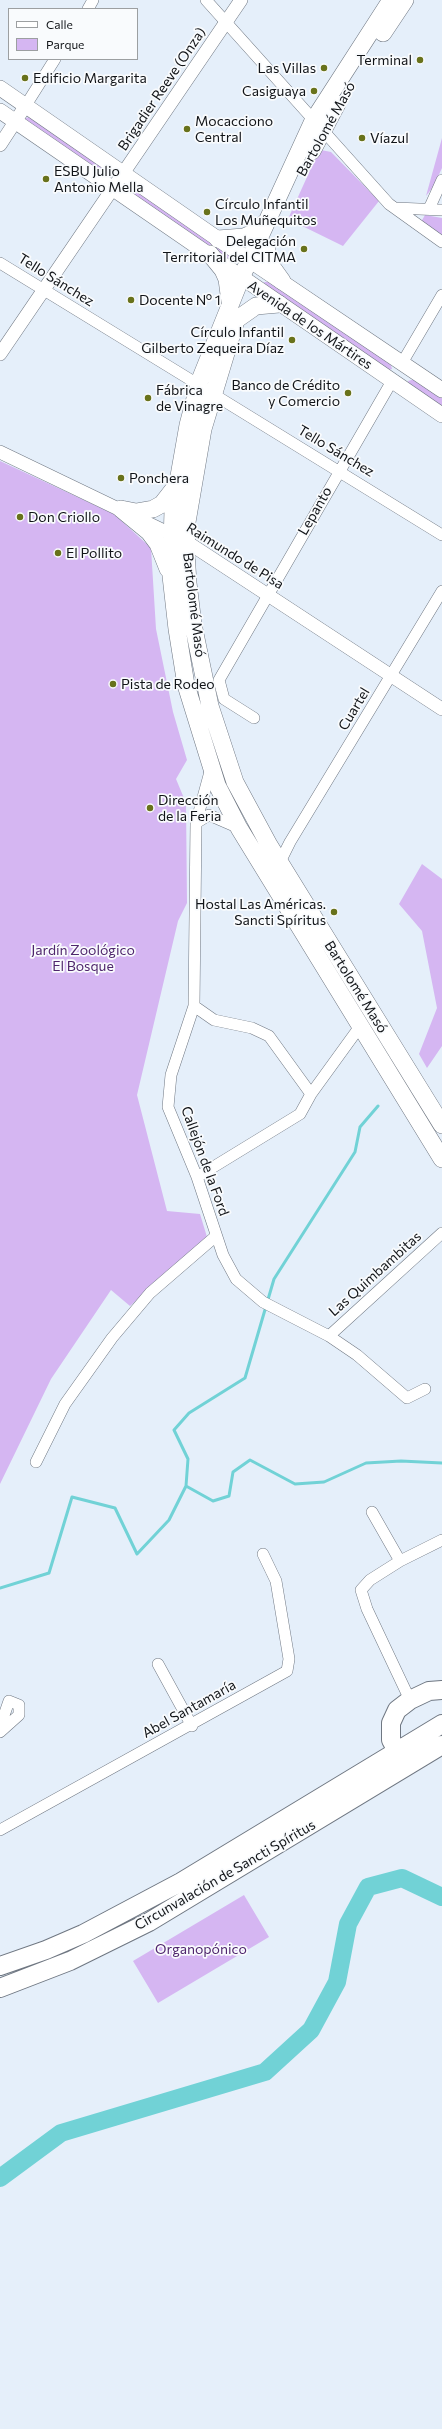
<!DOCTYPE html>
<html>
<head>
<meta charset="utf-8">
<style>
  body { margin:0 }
  #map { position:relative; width:442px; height:2429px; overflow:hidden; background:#e5effa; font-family:Commissioner,sans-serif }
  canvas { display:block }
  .legend { position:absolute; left:8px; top:8px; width:130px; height:52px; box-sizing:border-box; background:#f9fbfd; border:1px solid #9c9fa1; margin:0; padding:5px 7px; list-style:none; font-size:12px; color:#111418 }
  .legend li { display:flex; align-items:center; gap:8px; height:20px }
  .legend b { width:20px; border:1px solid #9c9fa1 }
</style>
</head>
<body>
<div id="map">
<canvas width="442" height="2429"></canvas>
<ul class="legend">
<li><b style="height:5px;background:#fff"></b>Calle</li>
<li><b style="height:11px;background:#d5b6f2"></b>Parque</li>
</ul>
</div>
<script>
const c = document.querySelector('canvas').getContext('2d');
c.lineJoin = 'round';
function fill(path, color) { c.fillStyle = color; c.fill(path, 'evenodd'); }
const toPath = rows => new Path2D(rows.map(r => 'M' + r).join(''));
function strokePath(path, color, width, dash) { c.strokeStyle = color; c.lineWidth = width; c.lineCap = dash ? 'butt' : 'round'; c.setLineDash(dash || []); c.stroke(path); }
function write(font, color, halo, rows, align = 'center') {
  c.font = font + ' Commissioner,sans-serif'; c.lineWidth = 3.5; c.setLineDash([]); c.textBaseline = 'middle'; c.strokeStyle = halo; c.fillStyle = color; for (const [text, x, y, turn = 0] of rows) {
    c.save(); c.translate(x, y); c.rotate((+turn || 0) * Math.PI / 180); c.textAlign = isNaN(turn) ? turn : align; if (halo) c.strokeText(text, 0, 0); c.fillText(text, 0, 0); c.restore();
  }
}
const green = toPath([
  [31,116,111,172,111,179,24,119],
  [442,138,442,168,433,187,426,196],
  [321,150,331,152,379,201,343,246,288,219,317,155],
  [131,185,229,252,233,260,222,260,124,187],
  [425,215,442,218,442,236,421,222],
  [264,282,272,282,390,362,392,369,384,371,268,290],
  [415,379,442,398,442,409,411,388,408,381],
  [0,461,114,514,151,548,156,629,173,712,187,760,176,779,186,803,187,903,178,921,137,1095,167,1211,200,1214,207,1237,130,1306,111,1290,51,1379,0,1484],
  [422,864,442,879,442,1046,427,1068,419,1054,437,1008,422,931,399,904],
  [244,1895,269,1937,158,2003,133,1961]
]);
const stream = toPath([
  [186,1486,188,1459,174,1430,189,1413,245,1378,274,1279,355,1152,360,1127,378,1106],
  [0,1588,49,1573,72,1497,115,1508,137,1554,169,1520,186,1486,213,1501,229,1496,233,1472,250,1460,295,1484,324,1482,366,1463,401,1461,442,1463]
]);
const river = toPath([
  [0,2178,61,2133,265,2072,311,2030,337,1982,348,1924,368,1887,402,1878,442,1897]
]);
const minor = toPath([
  [206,0,389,204,442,242],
  [88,9,93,0],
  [26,105,55,59],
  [396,208,442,210],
  [429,209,442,180],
  [0,263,199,385],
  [402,363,442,295],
  [213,394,442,535],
  [254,718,224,699,219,680,392,381],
  [211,768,196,823,194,1006,171,1075,168,1107,197,1177,223,1255,236,1279,263,1302,329,1336,357,1355,407,1398,425,1389],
  [196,823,209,815,239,828],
  [279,864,290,842,442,591],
  [194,1006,214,1020,252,1028,269,1036,311,1094],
  [197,1177,300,1114,311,1094,361,1025],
  [329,1336,442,1233],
  [36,1462,65,1404,112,1338,150,1293,216,1236],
  [372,1512,400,1561],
  [158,1664,192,1726],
  [410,1700,367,1609,361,1590,370,1580,400,1561,442,1540],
  [0,1727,9,1701,19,1705,19,1715,0,1732],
  [0,1830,287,1671,289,1659,276,1581,263,1554]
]);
const tertiary = toPath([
  [0,145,26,105],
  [0,354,241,0],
  [0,452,187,542,442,709]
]);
const secondary = toPath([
  [0,88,218,239,442,390],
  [0,111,442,415]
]);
const primary = toPath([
  [391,0,313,121,241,278,200,380,188,425,173,510,171,576,177,629,186,685,217,785,239,828,442,1159],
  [383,33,405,0],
  [312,151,337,104],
  [218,239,244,237,253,233,265,223],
  [267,247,267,260,282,281],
  [210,254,223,270,227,279,230,302],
  [237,317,203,429,187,522,186,552,188,583,193,624,210,706,235,782,269,845,442,1125],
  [236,320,256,306,279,304],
  [121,509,149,532,158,544,168,569],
  [121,509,136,512,153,509,162,504,176,486]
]);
const trunk = toPath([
  [403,1762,391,1740,391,1723,397,1710,410,1700,429,1691,442,1690],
  [0,1966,46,1950,83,1934,181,1882,442,1724],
  [0,1988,70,1961,149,1922,442,1745]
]);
const markers = [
  [420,60,4,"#68721b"],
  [324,68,4,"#68721b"],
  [25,78,4,"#68721b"],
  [314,91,4,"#68721b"],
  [187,129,4,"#68721b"],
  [362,138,4,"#68721b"],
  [46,179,4,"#68721b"],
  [207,212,4,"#68721b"],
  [304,249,4,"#68721b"],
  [131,300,4,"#68721b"],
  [292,340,4,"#68721b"],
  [348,393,4,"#68721b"],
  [148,398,4,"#68721b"],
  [121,478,4,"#68721b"],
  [20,517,4,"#68721b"],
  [58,553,4,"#68721b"],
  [113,684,4,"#68721b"],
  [150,808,4,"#68721b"],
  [334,912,4,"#68721b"]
];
const poiNames = [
  ["Terminal",412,60,"right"],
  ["Las Villas",316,68,"right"],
  ["Edificio Margarita",33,78],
  ["Casiguaya",306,91,"right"],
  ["Mocacciono",195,121],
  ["Central",195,137],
  ["Víazul",370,138],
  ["ESBU Julio",54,171],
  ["Antonio Mella",54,187],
  ["Círculo Infantil",215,204],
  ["Los Muñequitos",215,220],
  ["Delegación",296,241,"right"],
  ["Territorial del CITMA",296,257,"right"],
  ["Docente Nº 1",139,300],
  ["Círculo Infantil",284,332,"right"],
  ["Gilberto Zequeira Díaz",284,348,"right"],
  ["Banco de Crédito",340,385,"right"],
  ["y Comercio",340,401,"right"],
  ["Fábrica",156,390],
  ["de Vinagre",156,406],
  ["Ponchera",129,478],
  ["Don Criollo",28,517],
  ["El Pollito",66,553],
  ["Pista de Rodeo",121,684],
  ["Dirección",158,800],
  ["de la Feria",158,816],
  ["Hostal Las Américas.",326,904,"right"],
  ["Sancti Spíritus",326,920,"right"]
];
const streetNames = [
  ["Brigadier Reeve (Onza)",162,89,-56],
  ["Bartolomé Masó",326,129,-61],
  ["Tello Sánchez",56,280,32],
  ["Avenida de los Mártires",310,325,34],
  ["Tello Sánchez",336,451,31],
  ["Lepanto",315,511,-60],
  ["Raimundo de Pisa",235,556,32],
  ["Bartolomé Masó",194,605,83],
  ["Cuartel",354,709,-59],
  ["Bartolomé Masó",356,987,58],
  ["Callejón de la Ford",205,1161,70],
  ["Las Quimbambitas",375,1274,-42],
  ["Abel Santamaría",189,1709,-29],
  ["Circunvalación de Sancti Spíritus",225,1875,-30]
];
const parkNames = [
  ["Jardín Zoológico",83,950],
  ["El Bosque",83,966],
  ["Organopónico",201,1949]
];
fill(green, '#d5b6f2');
strokePath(stream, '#71d2d6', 3);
strokePath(river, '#71d2d6', 18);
strokePath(minor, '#6f7782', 12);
strokePath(tertiary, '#6f7782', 14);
strokePath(secondary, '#6f7782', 16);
strokePath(primary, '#6f7782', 18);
strokePath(trunk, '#6f7782', 20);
strokePath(minor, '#fff', 11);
strokePath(tertiary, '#fff', 13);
strokePath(secondary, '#fff', 15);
strokePath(primary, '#fff', 17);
strokePath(trunk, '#fff', 18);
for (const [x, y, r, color] of markers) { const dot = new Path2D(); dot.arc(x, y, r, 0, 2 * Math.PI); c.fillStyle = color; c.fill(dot); strokePath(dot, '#f9fbfd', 1.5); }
write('14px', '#111418', '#f9fbfd', poiNames, 'left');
write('14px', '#111418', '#f9fbfd', streetNames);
write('14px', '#4f266d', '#f9fbfd', parkNames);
</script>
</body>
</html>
